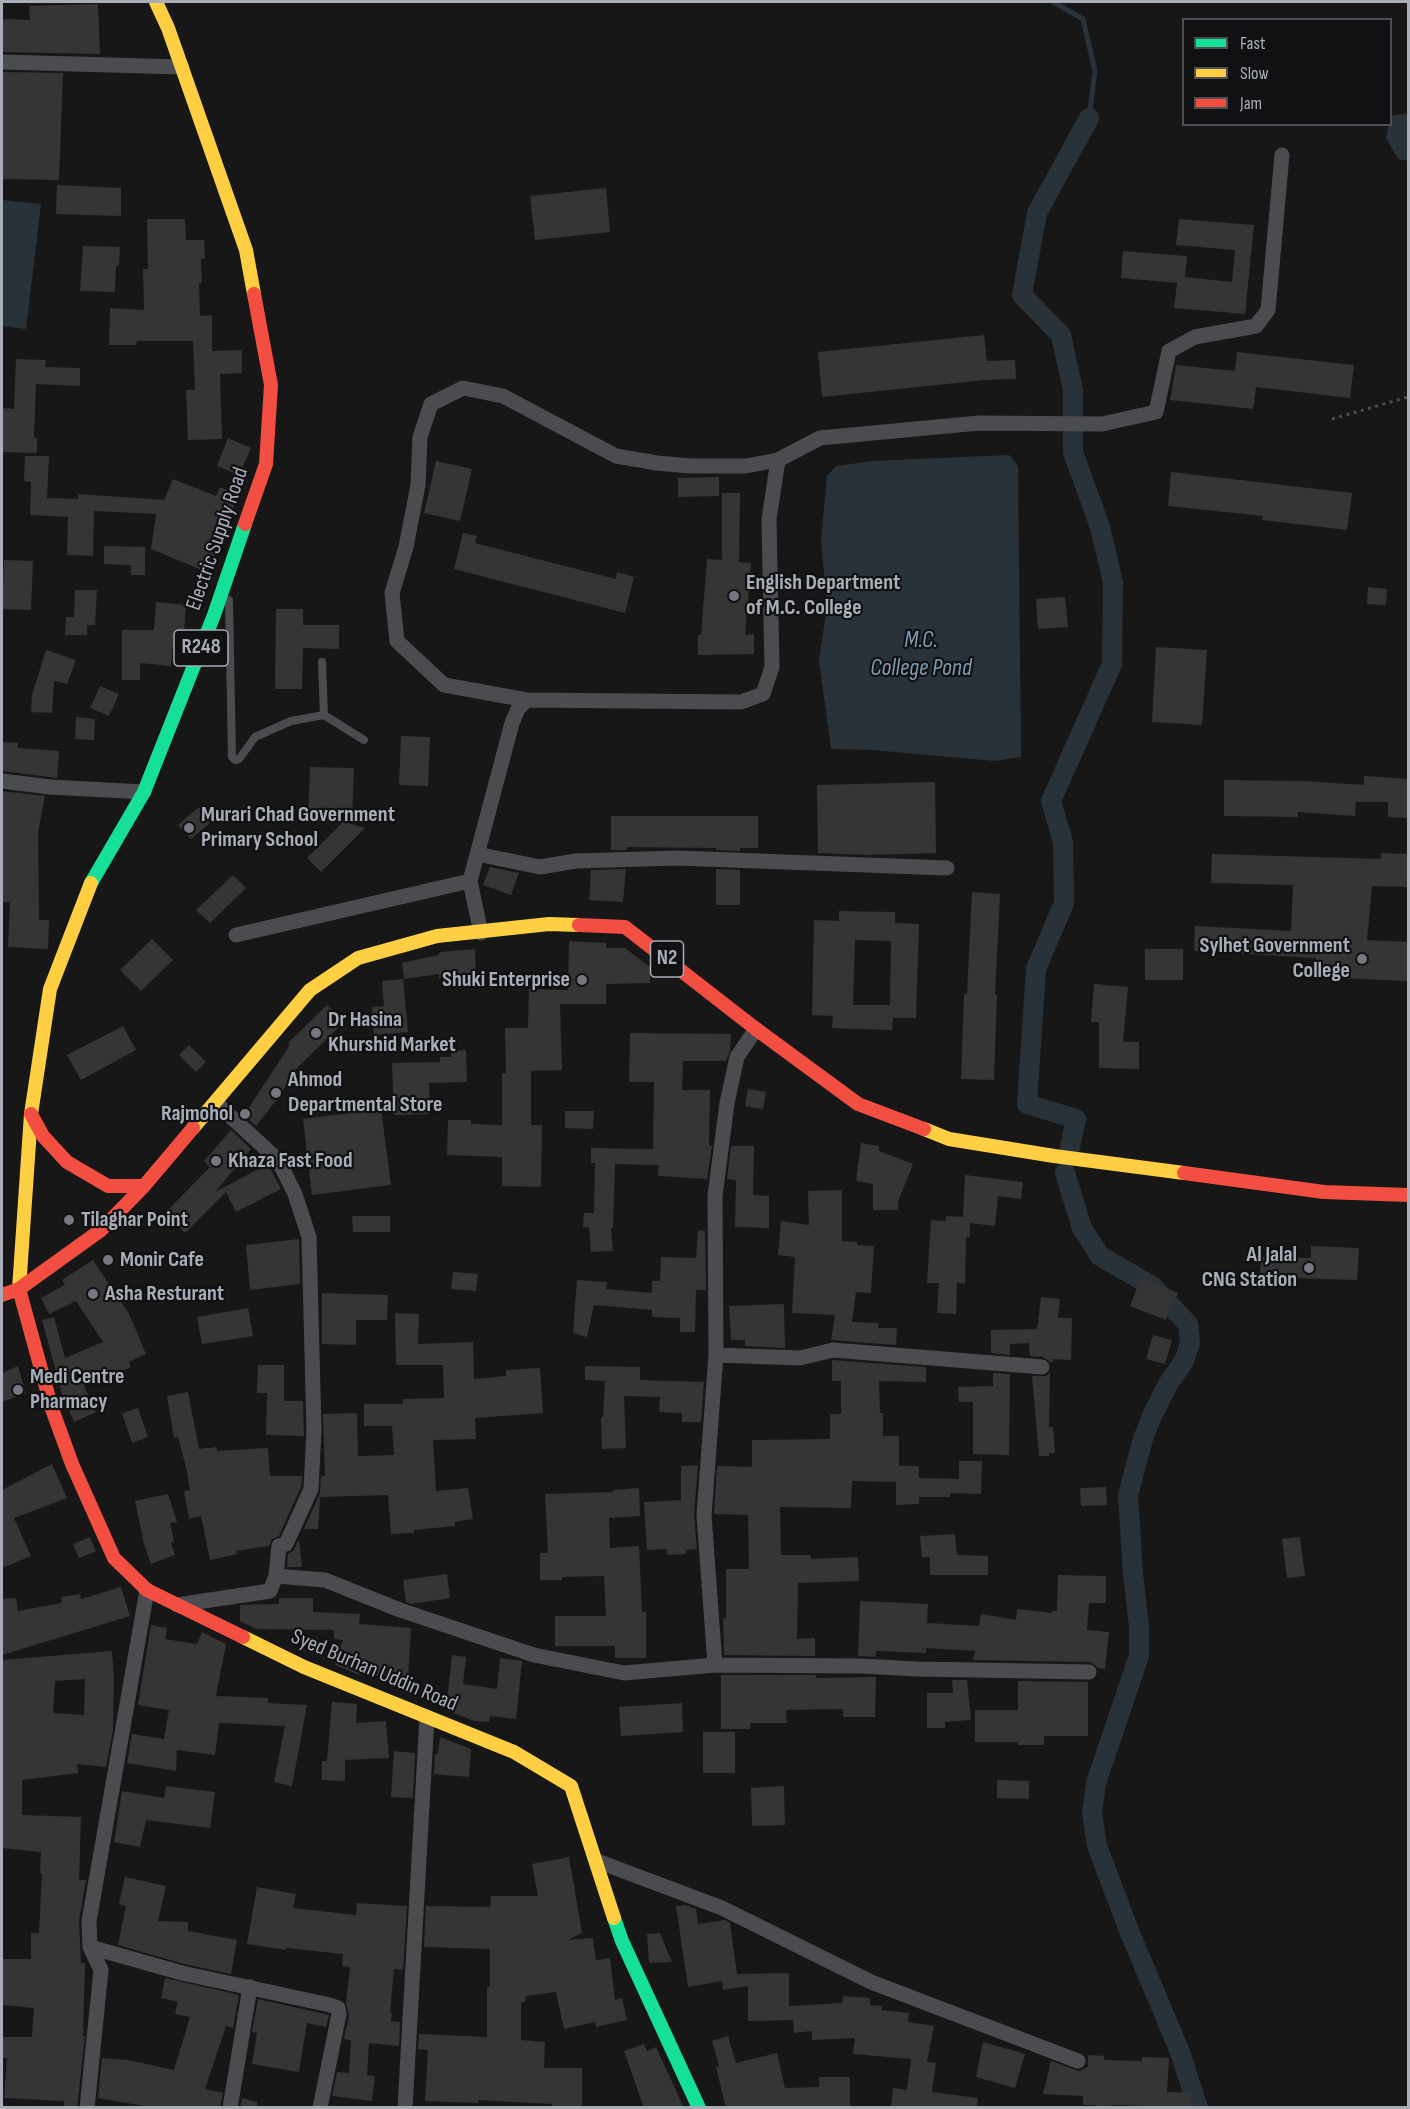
<!DOCTYPE html>
<html>
<head>
<meta charset="utf-8">
<style>
  body { margin:0 }
  #map { position:relative; width:1410px; height:2109px; overflow:hidden; background:#171717; font-family:"Sofia Sans Condensed",sans-serif }
  canvas { display:block }
  .frame { position:absolute; inset:0; border:3px solid #a8adb8; pointer-events:none }
  .legend { position:absolute; left:1182px; top:18px; width:210px; height:108px; box-sizing:border-box; background:#111113; border:2px solid #4d4f55; margin:0; padding:8px 10px; list-style:none; font-size:18px; color:#a8adb8 }
  .legend li { display:flex; align-items:center; gap:12px; height:30px }
  .legend b { width:30px; border:2px solid #4d4f55 }
</style>
</head>
<body>
<div id="map">
<canvas width="1410" height="2109"></canvas>
<div class="frame"></div>
<ul class="legend">
<li><b style="height:8px;background:#16e098"></b>Fast</li>
<li><b style="height:8px;background:#ffcf43"></b>Slow</li>
<li><b style="height:8px;background:#f24e42"></b>Jam</li>
</ul>
</div>
<script>
const c = document.querySelector('canvas').getContext('2d');
c.lineJoin = 'round';
function fill(path, color) { c.fillStyle = color; c.fill(path, 'evenodd'); }
const toPath = rows => new Path2D(rows.map(r => 'M' + r).join(''));
function strokePath(path, color, width, dash) { c.strokeStyle = color; c.lineWidth = width; c.lineCap = dash ? 'butt' : 'round'; c.setLineDash(dash || []); c.stroke(path); }
function write(font, color, halo, rows, align = 'center') {
  c.font = font + ' "Sofia Sans Condensed",sans-serif'; c.lineWidth = 4.5; c.setLineDash([]); c.textBaseline = 'middle'; c.strokeStyle = halo; c.fillStyle = color; for (const [text, x, y, turn = 0] of rows) {
    c.save(); c.translate(x, y); c.rotate((+turn || 0) * Math.PI / 180); c.textAlign = isNaN(turn) ? turn : align; if (halo) c.strokeText(text, 0, 0); c.fillText(text, 0, 0); c.restore();
  }
}
const water = toPath([
  [1408,113,1408,161,1398,159,1386,138,1389,125,1390,124,1391,116],
  [2,200,41,204,26,329,2,326],
  [1009,455,1018,466,1021,757,995,761,872,750,831,749,819,660,827,606,821,541,827,475,837,466,872,461]
]);
const stream = toPath([
  [1053,2,1083,19,1095,71,1089,118]
]);
const canal = toPath([
  [1070,1147,1076,1119,1027,1104,1036,969,1064,903,1063,842,1051,801,1112,664,1113,582,1100,527,1073,452,1073,390,1061,335,1022,295,1037,213,1089,118],
  [1065,1173,1082,1228,1100,1256,1152,1286,1188,1324,1190,1343,1184,1361,1168,1384,1151,1418,1143,1439,1128,1495,1133,1574,1139,1626,1139,1656,1096,1783,1092,1813,1097,1846,1130,1933,1180,2052,1198,2108]
]);
const building = toPath([
  [98,4,100,54,2,52,2,19,30,20,29,6],
  [2,72,63,73,59,180,2,179],
  [57,185,121,188,121,216,56,214],
  [606,188,610,232,535,240,530,196],
  [147,219,185,219,186,240,204,240,205,259,201,259,202,283,199,283,200,316,212,315,212,351,242,350,242,373,220,374,222,439,188,440,186,390,195,390,193,341,137,341,136,345,109,345,110,308,144,310,143,269,148,269],
  [1179,219,1254,225,1245,314,1174,308,1177,283,1121,278,1123,251,1187,256,1185,277,1232,282,1235,250,1176,245],
  [83,246,120,247,119,266,116,265,115,292,80,291],
  [984,335,987,361,1015,360,1016,379,985,380,822,397,818,352],
  [1237,352,1354,365,1350,398,1256,387,1253,409,1170,400,1176,365,1235,371],
  [16,359,46,360,45,367,80,368,80,386,36,384,34,438,37,438,37,453,2,452,2,408,14,409],
  [228,438,251,448,239,475,217,466],
  [25,456,49,456,47,498,78,499,78,494,164,500,173,479,216,496,220,487,238,495,209,573,151,549,156,514,94,511,93,556,67,555,68,517,30,515,31,482,24,481],
  [436,461,472,469,460,521,424,513],
  [1171,472,1352,493,1347,530,1262,520,1263,516,1168,506],
  [719,477,719,496,678,497,678,478],
  [722,493,740,493,739,562,751,563,745,635,754,634,754,654,698,655,698,635,701,635,707,559,722,560],
  [463,533,477,536,475,543,616,579,617,572,634,577,625,613,454,569],
  [104,546,145,547,145,575,131,575,131,565,104,564],
  [4,560,33,561,31,610,2,609],
  [1368,587,1387,589,1386,605,1367,604],
  [75,590,97,590,95,625,87,625,87,635,65,635,66,617,74,617],
  [1065,597,1068,627,1038,629,1036,599],
  [156,602,186,605,184,632,174,631,171,666,140,663,140,680,122,680,122,630,154,630],
  [276,609,303,609,303,625,339,625,339,649,303,648,302,689,275,689],
  [1156,647,1207,650,1202,725,1152,722],
  [46,650,76,660,67,684,54,681,52,713,31,712,32,695],
  [100,686,119,694,109,716,90,708],
  [76,717,95,719,94,740,75,739],
  [401,736,430,737,428,786,399,785],
  [2,742,18,743,18,748,59,751,57,778,2,771],
  [310,767,354,768,352,823,348,823,365,828,321,872,307,858,342,823,308,821],
  [1364,776,1408,779,1408,818,1388,817,1388,802,1356,802,1355,816,1298,812,1298,817,1224,816,1224,780,1304,781,1364,785],
  [935,782,936,853,866,855,818,853,817,785],
  [2,791,45,796,38,832,39,920,49,920,48,949,8,947,10,902,2,902],
  [199,807,212,821,191,839,178,825],
  [611,816,758,816,758,848,740,848,740,851,716,850,716,848,627,847,627,850,611,850],
  [1381,853,1408,854,1408,887,1372,886,1367,940,1408,942,1408,981,1315,977,1316,958,1194,951,1195,926,1291,931,1293,885,1211,883,1212,854,1381,859],
  [490,867,519,873,511,895,483,885],
  [626,869,623,902,589,900,591,870],
  [716,869,740,870,740,905,716,905],
  [233,875,246,888,210,923,196,910],
  [972,892,1000,894,995,995,997,995,994,1080,961,1079,964,994,967,994],
  [839,911,895,912,895,923,919,924,916,1018,893,1018,892,1030,832,1028,833,1016,812,1015,814,920,839,921],
  [855,940,891,941,890,1005,853,1005],
  [152,939,173,960,141,991,120,970],
  [569,941,606,943,606,948,625,948,650,967,650,983,606,984,606,1004,560,1004,562,1070,531,1071,531,1125,542,1125,541,1187,502,1186,502,1157,447,1155,448,1120,471,1120,471,1124,502,1125,502,1073,506,1073,505,1028,528,1028,529,989,568,990],
  [475,949,476,976,439,978,439,974,404,979,402,963,438,955,440,952],
  [1145,949,1183,949,1183,980,1145,980],
  [403,979,408,1032,374,1035,372,1007,384,1006,382,981],
  [1094,984,1128,987,1123,1042,1139,1042,1139,1069,1099,1068,1099,1022,1091,1022],
  [327,1005,344,1022,297,1068,278,1098,256,1126,244,1115,290,1045,288,1043],
  [123,1026,136,1050,81,1080,67,1055],
  [630,1033,731,1034,730,1050,726,1061,683,1061,682,1090,710,1090,709,1146,712,1146,707,1179,658,1176,659,1165,615,1164,613,1228,611,1228,613,1251,591,1252,589,1227,583,1227,584,1213,594,1213,595,1163,591,1163,591,1148,653,1149,654,1082,629,1082],
  [189,1045,206,1062,196,1072,179,1055],
  [466,1050,467,1082,429,1083,430,1114,394,1115,392,1063,440,1062,440,1057,451,1057,451,1051],
  [748,1089,766,1092,763,1109,745,1106],
  [381,1109,391,1185,312,1195,303,1119],
  [565,1111,594,1111,593,1129,565,1128],
  [231,1130,251,1149,215,1192,268,1164,281,1189,236,1212,226,1192,185,1233,165,1213,210,1167,204,1161],
  [861,1143,879,1146,879,1151,913,1164,898,1202,898,1210,873,1210,873,1184,856,1181],
  [731,1146,754,1146,753,1195,769,1196,769,1228,735,1227,736,1180,727,1179],
  [965,1175,1023,1182,1021,1199,998,1196,995,1226,970,1223,970,1237,966,1237,965,1284,957,1283,956,1314,937,1313,939,1283,927,1283,931,1220,946,1221,946,1216,963,1217],
  [842,1190,842,1241,857,1242,857,1245,874,1246,871,1293,856,1292,852,1322,878,1323,878,1328,897,1328,896,1345,831,1340,835,1315,792,1313,795,1257,778,1255,781,1221,809,1225,808,1191],
  [352,1216,390,1216,390,1232,353,1232],
  [698,1230,705,1231,706,1290,696,1290,695,1332,680,1332,680,1318,652,1317,652,1310,594,1305,587,1337,573,1333,577,1280,607,1282,606,1289,652,1293,652,1281,660,1281,661,1257,696,1258],
  [299,1239,300,1284,250,1290,246,1245],
  [1311,1246,1359,1248,1357,1280,1260,1277,1261,1257,1311,1258],
  [93,1260,129,1314,146,1354,129,1362,131,1367,84,1386,96,1412,74,1422,62,1394,42,1320,54,1317,65,1358,103,1342,76,1301,49,1314,41,1298,65,1285,62,1280],
  [453,1272,478,1274,476,1291,451,1289],
  [1141,1278,1178,1293,1166,1320,1130,1306],
  [322,1293,388,1295,387,1320,356,1320,356,1345,322,1344],
  [1041,1297,1060,1299,1058,1318,1072,1318,1071,1360,1053,1359,1053,1362,1050,1362,1043,1357,1030,1356,1029,1343,1010,1344,1010,1355,991,1353,991,1330,1037,1329],
  [784,1304,785,1348,745,1346,745,1340,731,1340,729,1306],
  [248,1308,253,1336,202,1344,197,1317],
  [395,1313,419,1314,418,1344,473,1342,474,1379,506,1376,506,1370,540,1368,543,1413,475,1418,476,1439,433,1440,436,1491,468,1488,473,1519,455,1522,455,1526,414,1530,414,1533,391,1534,388,1495,320,1497,318,1529,304,1529,320,1493,321,1476,325,1476,323,1414,357,1413,358,1456,394,1455,392,1426,364,1426,364,1404,403,1404,403,1399,444,1398,443,1365,396,1365],
  [1153,1335,1172,1340,1165,1364,1146,1359],
  [832,1360,926,1367,926,1382,879,1381,880,1413,883,1413,883,1436,899,1436,899,1466,919,1466,919,1478,959,1479,959,1461,982,1461,981,1494,950,1493,950,1497,919,1497,919,1504,896,1505,896,1482,852,1481,851,1508,780,1507,781,1555,811,1555,811,1559,858,1557,859,1581,798,1583,797,1639,815,1638,815,1656,724,1655,723,1618,726,1618,726,1569,749,1569,748,1515,714,1514,717,1466,752,1467,752,1440,830,1439,830,1414,841,1414,841,1381,832,1381],
  [258,1365,284,1365,284,1401,303,1401,304,1436,266,1435,267,1393,257,1393],
  [18,1366,26,1393,2,1402,2,1373],
  [585,1366,640,1367,640,1380,704,1382,701,1422,682,1422,682,1413,659,1412,660,1397,624,1396,626,1448,602,1449,601,1417,603,1417,605,1381,585,1380],
  [1050,1372,1049,1427,1053,1427,1055,1453,1049,1453,1049,1456,1039,1456,1032,1376,1046,1376],
  [993,1373,1010,1374,1009,1455,973,1454,973,1402,959,1402,958,1387,993,1386],
  [188,1392,199,1449,217,1447,217,1451,268,1448,270,1476,302,1476,301,1487,279,1536,272,1539,269,1546,236,1551,237,1554,210,1560,201,1516,189,1519,184,1491,190,1490,187,1471,178,1437,174,1438,167,1396],
  [138,1408,148,1437,132,1443,122,1413],
  [52,1464,67,1498,14,1518,31,1556,2,1568,2,1487,2,1490],
  [698,1465,694,1514,697,1549,686,1550,686,1554,667,1555,667,1549,647,1550,644,1502,681,1500,681,1466],
  [1106,1487,1107,1505,1081,1506,1080,1488],
  [639,1488,640,1516,609,1518,610,1548,639,1546,642,1612,646,1612,646,1658,615,1658,615,1646,555,1646,555,1616,606,1616,604,1576,562,1577,562,1580,540,1580,540,1553,548,1553,545,1494,613,1492,613,1490],
  [168,1494,177,1522,170,1523,174,1542,171,1543,175,1555,151,1564,144,1544,135,1501],
  [955,1534,957,1555,988,1556,988,1575,930,1575,930,1557,922,1557,920,1536],
  [90,1537,96,1551,79,1558,73,1544],
  [1300,1537,1305,1576,1287,1578,1282,1539],
  [299,1540,302,1567,287,1567,288,1554,293,1551],
  [447,1574,450,1598,411,1604,406,1602,403,1580],
  [1058,1575,1106,1576,1106,1603,1089,1603,1087,1630,1109,1632,1105,1669,1098,1668,1094,1664,1089,1662,973,1660,975,1651,926,1648,926,1653,876,1651,876,1657,858,1656,860,1601,928,1604,927,1623,979,1626,981,1614,1016,1620,1017,1609,1052,1613,1052,1611,1057,1611],
  [121,1587,130,1616,2,1655,2,1599,16,1598,18,1611,62,1603,61,1597,80,1594,81,1599],
  [279,1598,313,1598,313,1612,360,1614,359,1624,411,1628,408,1678,357,1674,335,1665,336,1656,343,1640,334,1639,334,1630,256,1629,240,1621,240,1605,279,1604],
  [151,1625,167,1628,165,1639,197,1644,202,1632,226,1644,216,1696,268,1698,268,1703,307,1705,292,1786,274,1782,285,1726,219,1723,215,1755,177,1750,176,1771,127,1763,132,1734,164,1739,169,1710,138,1705],
  [112,1651,114,1676,113,1730,106,1767,77,1764,78,1773,22,1780,22,1815,81,1817,79,1880,86,1880,79,1921,81,1963,85,1963,83,2036,85,2036,77,2108,64,2108,64,2101,4,2098,7,2058,2,2058,2,2037,32,2037,34,2008,2,2005,2,1959,31,1959,31,1933,39,1933,42,1873,40,1873,41,1852,2,1848,2,1660],
  [85,1679,84,1715,53,1713,55,1681],
  [452,1655,466,1657,463,1684,497,1689,500,1658,522,1661,516,1719,490,1716,489,1722,474,1721,446,1710],
  [721,1675,816,1675,816,1678,876,1677,875,1717,843,1717,843,1709,786,1710,787,1723,750,1723,750,1729,721,1729],
  [952,1680,967,1680,971,1720,945,1722,945,1728,927,1728,927,1693,953,1693],
  [1018,1681,1088,1682,1088,1736,1044,1736,1044,1745,1018,1745,1018,1742,975,1742,975,1710,1018,1710],
  [332,1702,357,1704,356,1723,386,1721,389,1758,345,1760,345,1781,322,1780,322,1761,327,1761],
  [682,1703,683,1732,621,1736,619,1707],
  [703,1732,735,1732,735,1773,703,1773],
  [440,1737,471,1749,469,1777,434,1774,435,1754,438,1754],
  [394,1751,415,1753,413,1798,391,1797],
  [997,1780,1029,1781,1029,1799,997,1798],
  [166,1786,215,1792,210,1828,146,1820,140,1847,114,1842,122,1791,164,1798],
  [784,1786,785,1825,752,1826,751,1788],
  [569,1857,582,1933,568,1940,593,1938,596,1960,610,1958,615,2000,622,1998,627,2020,596,2027,595,2022,564,2029,556,1992,526,1996,525,2002,521,2002,521,2040,545,2042,544,2068,582,2068,582,2108,552,2108,552,2104,479,2100,478,2103,425,2101,428,2050,418,2049,419,2034,487,2037,487,1987,490,1987,490,1949,424,1947,426,1906,490,1907,491,1896,538,1896,532,1864],
  [125,1877,166,1886,158,1921,188,1922,188,1931,237,1940,231,1974,184,1964,118,1945,126,1906,119,1904],
  [257,1887,296,1894,293,1908,356,1915,357,1903,407,1906,403,1970,394,1969,390,2013,392,2013,391,2021,400,2022,399,2046,369,2043,367,2075,375,2076,372,2101,332,2096,337,2072,349,2073,351,2040,344,2039,349,2016,346,2003,350,1967,342,1966,343,1954,286,1948,286,1950,247,1944],
  [685,1905,696,1909,698,1924,725,1920,730,1923,737,1974,789,1973,789,2006,842,2003,843,1996,870,1998,870,2005,882,2006,881,2010,909,2013,908,2022,934,2026,927,2062,936,2063,932,2092,978,2098,977,2108,891,2108,893,2088,907,2090,911,2059,853,2054,855,2038,812,2040,812,2031,794,2033,793,2020,748,2021,748,1986,723,1990,722,1981,688,1987,676,1906],
  [660,1933,672,1962,649,1963,647,1934],
  [165,1978,239,1995,233,2028,226,2026,205,2089,223,2093,220,2108,155,2108,98,2098,102,2058,128,2060,174,2070,190,2017,175,2014,178,2002,161,1998],
  [258,1999,329,2015,326,2027,307,2023,299,2072,252,2064,257,2033,252,2032],
  [728,2036,736,2063,777,2053,785,2088,819,2087,819,2077,850,2077,850,2108,726,2108,716,2067,719,2066,712,2041],
  [983,2042,1025,2054,1015,2088,976,2077],
  [644,2044,647,2051,656,2047,684,2108,644,2108,624,2051],
  [1088,2055,1104,2056,1104,2060,1142,2061,1142,2057,1169,2058,1167,2092,1190,2093,1190,2108,1119,2105,1095,2107,1095,2105,1083,2105,1083,2096,1043,2094,1051,2061,1079,2071,1088,2067],
  [242,2098,257,2102,257,2108,240,2108]
]);
const path = toPath([
  [1332,419,1408,397]
]);
const lane = toPath([
  [229,600,232,757,235,760,239,759,255,737,291,721,324,715],
  [322,662,324,715,364,740]
]);
const street = toPath([
  [2,62,182,67],
  [527,700,444,685,397,641,392,593,406,547,418,485,420,437,431,404,463,388,503,396,616,456,657,463,690,466,746,466,778,460,820,438,979,423,1102,424,1156,412,1169,351,1195,337,1256,326,1268,310,1282,155],
  [2,781,50,787,144,792],
  [477,854,540,867,576,861,677,858,947,868],
  [481,933,470,881,512,723,518,709,527,700,741,702,763,694,772,667,769,519,778,460],
  [236,935,470,881],
  [216,1103,278,1160,295,1194,309,1237,314,1430,311,1489,286,1544,279,1546,276,1576],
  [716,1355,800,1358,833,1350,1042,1367],
  [177,1605,270,1591,276,1576,325,1580,400,1610,534,1655,624,1673,715,1665,861,1666,917,1669,1089,1672],
  [715,1665,704,1515,716,1355,715,1196,727,1103,737,1057,756,1029],
  [597,1861,722,1908,871,1982,1078,2061],
  [90,1947,182,1973,330,2005,338,2008,339,2014,320,2108],
  [87,2108,101,1970,90,1947,89,1921,147,1590],
  [230,2108,250,1987],
  [405,2108,427,1717]
]);
const fast = toPath([
  [91,883,144,792,214,615,245,524],
  [614,1918,622,1941,699,2108]
]);
const slow = toPath([
  [156,2,168,28,246,250,254,294],
  [193,1128,310,990,358,958,437,936,549,924,579,925],
  [924,1129,949,1139,1054,1156,1184,1173],
  [19,1289,31,1114,50,989,91,883],
  [243,1637,304,1667,514,1752,571,1786,614,1918]
]);
const jam = toPath([
  [245,524,266,464,271,385,254,294],
  [579,925,625,927,756,1029,858,1104,924,1129],
  [31,1114,43,1136,67,1162,108,1186,144,1186],
  [1184,1173,1324,1192,1408,1195],
  [19,1289,52,1409,72,1464,114,1558,147,1590,243,1637],
  [2,1295,19,1289,101,1230,144,1186,193,1128]
]);
const markers = [
  [734,596,6,"#757880"],
  [189,828,6,"#757880"],
  [1362,959,6,"#757880"],
  [582,980,6,"#757880"],
  [316,1033,6,"#757880"],
  [276,1093,6,"#757880"],
  [245,1114,6,"#757880"],
  [216,1161,6,"#757880"],
  [69,1220,6,"#757880"],
  [108,1260,6,"#757880"],
  [1309,1268,6,"#757880"],
  [93,1294,6,"#757880"],
  [18,1390,6,"#757880"]
];
const shields = [
  [201,648,54],
  [667,959,33]
];
const shieldNames = [
  ["R248",201,648],
  ["N2",667,959]
];
const streetNames = [
  ["Electric Supply Road",218,539,-71],
  ["Syed Burhan Uddin Road",374,1671,23]
];
const poiNames = [
  ["English Department",746,583],
  ["of M.C. College",746,608],
  ["Murari Chad Government",201,815],
  ["Primary School",201,840],
  ["Sylhet Government",1350,946,"right"],
  ["College",1350,971,"right"],
  ["Shuki Enterprise",570,980,"right"],
  ["Dr Hasina",328,1020],
  ["Khurshid Market",328,1045],
  ["Ahmod",288,1080],
  ["Departmental Store",288,1105],
  ["Rajmohol",233,1114,"right"],
  ["Khaza Fast Food",228,1161],
  ["Tilaghar Point",81,1220],
  ["Al Jalal",1297,1255,"right"],
  ["CNG Station",1297,1280,"right"],
  ["Monir Cafe",120,1260],
  ["Asha Resturant",105,1294],
  ["Medi Centre",30,1377],
  ["Pharmacy",30,1402]
];
const waterNames = [
  ["M.C.",921,641],
  ["College Pond",921,669]
];
fill(water, '#2a3239');
strokePath(stream, '#2a3239', 5);
strokePath(canal, '#2a3239', 20);
fill(building, '#353536');
strokePath(path, '#4d4e52', 3, [3, 4.5]);
strokePath(lane, '#4b4c50', 8);
strokePath(street, '#4b4c50', 15);
strokePath(fast, '#16e098', 14);
strokePath(slow, '#ffcf43', 14);
strokePath(jam, '#f24e42', 14);
for (const [x, y, r, color] of markers) { const dot = new Path2D(); dot.arc(x, y, r, 0, 2 * Math.PI); c.fillStyle = color; c.fill(dot); strokePath(dot, '#111113', 2); }
for (const [x, y, w] of shields) { const box = new Path2D(); box.roundRect(x - w / 2, y - 18, w, 36, 4.5); c.fillStyle = '#111113'; c.fill(box); strokePath(box, '#a8adb8', 1.5); }
write('bold 21px', '#a8adb8', null, shieldNames);
write('22px', '#a8adb8', '#111113', streetNames);
write('bold 22px', '#a8adb8', '#111113', poiNames, 'left');
write('italic 24px', '#7f9bb3', '#111113', waterNames);
</script>
</body>
</html>
